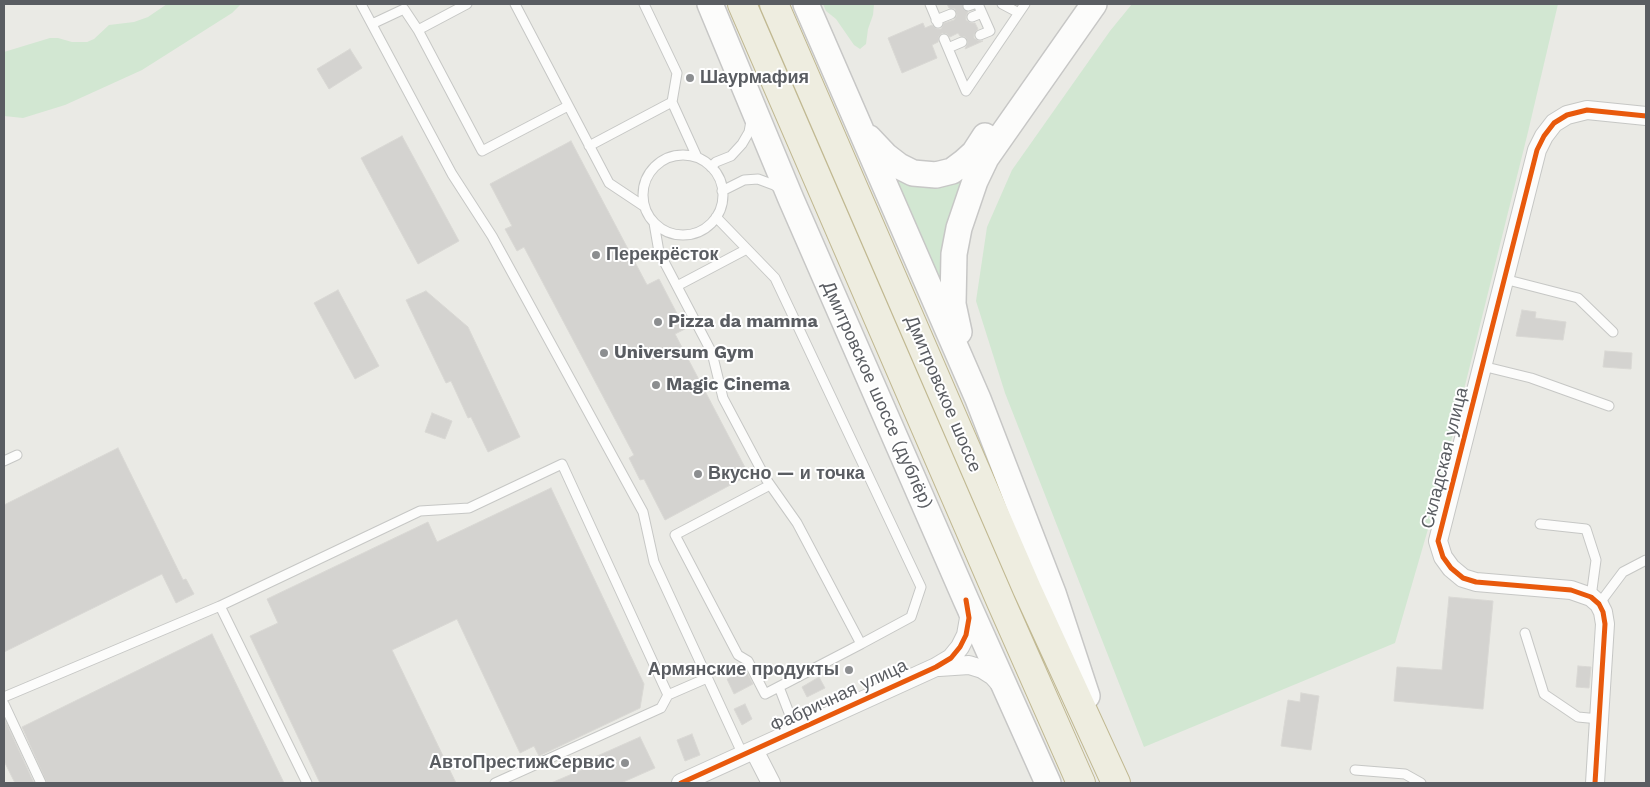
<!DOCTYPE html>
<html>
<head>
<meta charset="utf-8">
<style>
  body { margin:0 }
  #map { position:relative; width:1650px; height:787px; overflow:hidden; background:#eaeae5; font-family:"Work Sans",sans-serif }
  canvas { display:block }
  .frame { position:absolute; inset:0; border:5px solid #5a5d62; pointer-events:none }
</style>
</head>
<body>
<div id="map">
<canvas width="1650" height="787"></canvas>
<div class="frame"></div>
</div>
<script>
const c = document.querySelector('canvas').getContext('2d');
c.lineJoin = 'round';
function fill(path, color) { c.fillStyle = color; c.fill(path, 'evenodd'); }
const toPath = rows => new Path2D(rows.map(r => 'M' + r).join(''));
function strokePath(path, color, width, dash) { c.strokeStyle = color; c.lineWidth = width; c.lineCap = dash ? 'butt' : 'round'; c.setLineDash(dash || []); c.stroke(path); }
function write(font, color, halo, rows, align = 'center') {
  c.font = font + ' "Work Sans",sans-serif'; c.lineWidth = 4; c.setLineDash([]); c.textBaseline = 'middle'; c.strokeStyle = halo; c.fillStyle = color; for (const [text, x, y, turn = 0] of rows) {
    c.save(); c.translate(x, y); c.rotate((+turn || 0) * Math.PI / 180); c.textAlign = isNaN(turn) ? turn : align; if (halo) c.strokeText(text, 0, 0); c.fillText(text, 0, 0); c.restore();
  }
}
const green = toPath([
  [167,4,241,4,232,13,142,70,65,105,23,118,4,116,4,52,50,38,58,38,72,42,87,42,94,39,109,25,134,22,148,17],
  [823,4,874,4,873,15,868,29,866,44,860,49,854,45,836,19,826,11],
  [1132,4,1558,4,1528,132,1437,498,1395,643,1144,747,1005,393,976,301,987,227,1012,170,1110,31],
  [956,175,966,179,941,281,938,280,895,182,899,179]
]);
const building = toPath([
  [947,4,962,4,964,10,968,12,966,16,966,20,971,23,975,23,978,29,974,34,974,38,979,41,983,41,965,49,968,42,965,37,960,36,958,33,950,37,947,34,942,33,939,36,938,42,932,45,937,58,902,73,888,38,923,23,925,28,932,25,937,29,941,29,944,23,954,20,957,15,955,9,949,8,947,4],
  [350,49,362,68,329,89,317,69,350,49],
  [402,136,459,241,418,264,361,158,402,136],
  [571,141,647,285,659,279,685,329,675,334,749,475,665,520,644,479,640,480,629,458,634,455,524,247,517,251,505,229,512,226,490,184,571,141],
  [338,290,379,366,355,379,314,303,338,290],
  [426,291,468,327,520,437,488,452,471,417,468,418,451,381,446,383,406,300,426,291],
  [1522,310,1536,312,1535,318,1566,322,1563,340,1516,336,1522,310],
  [1605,351,1632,353,1631,369,1603,367,1605,351],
  [432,413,452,421,445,439,425,432,432,413],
  [118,448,183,580,186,579,194,594,176,603,162,574,4,652,4,505,118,448],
  [551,488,644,684,640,708,539,756,534,746,520,753,457,619,392,650,456,783,320,783,250,636,278,623,267,599,428,522,437,542,551,488],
  [1449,597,1493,601,1483,709,1394,701,1397,667,1442,670,1449,597],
  [212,634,284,783,47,783,22,727,212,634],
  [1578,666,1591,667,1589,688,1576,687,1578,666],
  [746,670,753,684,734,694,727,679,746,670],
  [819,677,825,688,807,697,802,687,819,677],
  [1301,693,1319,696,1311,750,1281,746,1288,700,1300,702,1301,693],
  [745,704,752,719,742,725,734,709,745,704],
  [4,718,34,783,15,783,4,761,4,718],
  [692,734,700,755,685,761,677,740,692,734],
  [640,737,655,768,621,783,551,783,598,763,595,757,640,737]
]);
const lane = toPath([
  [361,4,452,174,492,236,643,512,654,562,743,755],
  [515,4,609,183,645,207],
  [644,4,677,73,672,102,697,157],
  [930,4,938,23],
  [978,4,990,31,980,35],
  [1002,4,1019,13],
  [968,6,974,4],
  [972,17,982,13],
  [936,20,951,14],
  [372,24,404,9,418,30,482,151,568,106],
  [418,30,467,4],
  [944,39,966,91],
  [948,48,962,42],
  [966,91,1025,4],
  [589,146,672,102],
  '643 195a40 40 0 1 1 80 0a40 40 0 1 1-80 0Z',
  [711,167,716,162,731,156,742,144,749,132,751,121],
  [722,191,744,180,758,179,774,185,780,189],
  [654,223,659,252,712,353,723,398,766,479,797,523,861,644,911,617,921,587,775,278,716,217],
  [1504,279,1578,298,1613,332],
  [677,286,747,249],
  [1482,366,1531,378,1609,406],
  [4,461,17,455],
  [770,485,675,535,738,655,748,661,765,694,861,644],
  [1540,524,1586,529,1596,560,1591,597],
  [1599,604,1623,572,1646,560],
  [220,606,307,783],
  [1525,633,1544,694,1578,717,1599,719],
  [779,687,796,731],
  [4,697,220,606,420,511,469,508,562,464,668,695],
  [4,704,41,783],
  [1355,770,1405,774,1421,783],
  [495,783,661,708,668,695,707,678]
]);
const street = toPath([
  [939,667,969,665,982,669,993,676,1001,685],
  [754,750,771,783],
  [681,783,936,667,951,658,960,647,966,635,969,618,968,609],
  [1595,783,1605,624,1603,612,1599,604,1591,597,1571,590,1476,582,1463,578,1451,568,1443,557,1438,541,1537,150,1544,136,1554,123,1567,115,1587,110,1646,116]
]);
const secondary = toPath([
  [710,4,791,199,966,600,1048,783],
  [806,4,978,399,1053,593,1087,696],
  [869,138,886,156,899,166,913,173,936,175,952,171,964,162,974,153,985,136],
  [959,332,953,304,954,254,959,228,975,181,986,158,1094,4]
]);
const highway = toPath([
  [742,4,1001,602,1081,783],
  [774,4,1027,589,1116,783]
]);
const cycleway = toPath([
  [681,783,936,667,951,658,960,647,966,635,969,618,966,600],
  [1595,783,1605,624,1603,612,1599,604,1591,597,1571,590,1476,582,1463,578,1451,568,1443,557,1438,541,1537,150,1544,136,1554,123,1567,115,1587,110,1646,116]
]);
const markers = [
  [690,78,5,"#8c8e90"],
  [596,255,5,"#8c8e90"],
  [658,322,5,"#8c8e90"],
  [604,353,5,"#8c8e90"],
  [656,385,5,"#8c8e90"],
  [698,474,5,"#8c8e90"],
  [849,670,5,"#8c8e90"],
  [625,763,5,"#8c8e90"]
];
const poiNames = [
  ["Шаурмафия",700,78],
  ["Перекрёсток",606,255],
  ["Pizza da mamma",668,322],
  ["Universum Gym",614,353],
  ["Magic Cinema",666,385],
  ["Вкусно — и точка",708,474],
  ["Армянские продукты",839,670,"right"],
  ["АвтоПрестижСервис",615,763,"right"]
];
const streetNames = [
  ["Дмитровское шоссе",943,394,67],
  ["Дмитровское шоссе (дублёр)",877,395,66],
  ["Складская улица",1445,458,-76],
  ["Фабричная улица",839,696,-25]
];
fill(green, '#d2e7d2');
fill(building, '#d4d3d0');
strokePath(building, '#d9d8d4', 1);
strokePath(lane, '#c6c7c5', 11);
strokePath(street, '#c6c7c5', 20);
strokePath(secondary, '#c7c7c6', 28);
strokePath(highway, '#c1b992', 30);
strokePath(lane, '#fcfcfb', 9);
strokePath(street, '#fcfcfb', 18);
strokePath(secondary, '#fcfcfb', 25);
strokePath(highway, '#eeede0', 28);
strokePath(cycleway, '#e8590c', 5);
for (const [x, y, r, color] of markers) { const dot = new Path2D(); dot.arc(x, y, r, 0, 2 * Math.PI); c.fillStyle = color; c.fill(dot); strokePath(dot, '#fff', 2); }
write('bold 18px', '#5a5d62', '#fff', poiNames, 'left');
write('18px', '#5a5d62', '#fff', streetNames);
</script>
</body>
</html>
